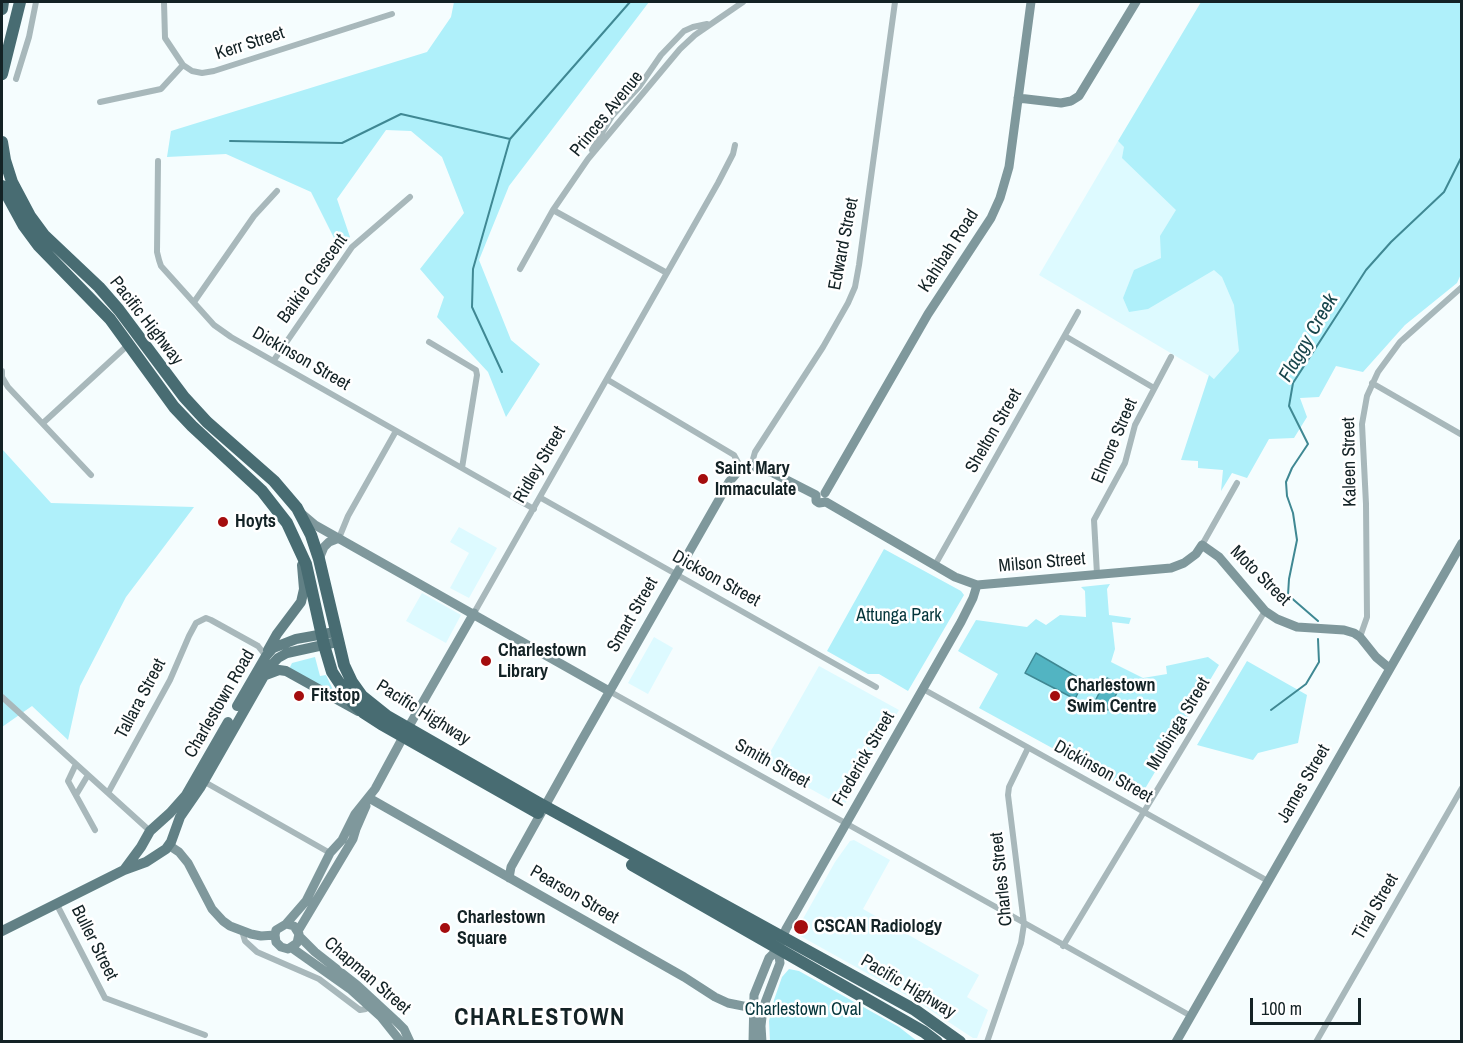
<!DOCTYPE html>
<html>
<head>
<meta charset="utf-8">
<style>
  body { margin:0 }
  #map { position:relative; width:1463px; height:1043px; overflow:hidden; background:#f5fdfe; font-family:"Archivo Narrow",sans-serif }
  canvas { display:block }
  .frame { position:absolute; inset:0; border:3px solid #132225; pointer-events:none }
  .scale { position:absolute; left:1250px; top:998px; width:111px; height:27px; box-sizing:border-box; border:3px solid #132225; border-top:0; padding-left:8px; font-size:18px; line-height:21px; white-space:nowrap; color:#132225; -webkit-text-stroke:4px #fff; paint-order:stroke }
</style>
</head>
<body>
<div id="map">
<canvas width="1463" height="1043"></canvas>
<div class="frame"></div>
<div class="scale">100 m</div>
</div>
<script>
const c = document.querySelector('canvas').getContext('2d');
c.lineJoin = 'round';
function fill(path, color) { c.fillStyle = color; c.fill(path, 'evenodd'); }
const toPath = rows => new Path2D(rows.map(r => 'M' + r).join(''));
function strokePath(path, color, width, dash) { c.strokeStyle = color; c.lineWidth = width; c.lineCap = dash ? 'butt' : 'round'; c.setLineDash(dash || []); c.stroke(path); }
function write(font, color, halo, rows, align = 'center') {
  c.font = font + ' "Archivo Narrow",sans-serif'; c.lineWidth = 5; c.setLineDash([]); c.textBaseline = 'middle'; c.strokeStyle = halo; c.fillStyle = color; for (const [text, x, y, turn = 0] of rows) {
    c.save(); c.translate(x, y); c.rotate((+turn || 0) * Math.PI / 180); c.textAlign = isNaN(turn) ? turn : align; if (halo) c.strokeText(text, 0, 0); c.fillText(text, 0, 0); c.restore();
  }
}
const built = toPath([
  [1118,141,1284,304,1233,390,1039,275],
  [459,527,497,548,469,598,450,588,469,553,450,542],
  [422,593,461,615,446,643,406,621],
  [654,637,673,648,648,694,628,683],
  [819,666,899,710,843,807,764,763],
  [854,840,890,860,863,909,979,975,967,997,988,1010,977,1038,973,1038,915,1000,795,933,835,862,850,841]
]);
const green = toPath([
  [454,2,649,2,509,186,479,260,511,340,540,364,506,417,488,372,437,317,444,297,420,269,464,213,442,157,411,131,386,130,337,199,350,237,338,246,311,192,226,154,167,157,171,131,427,52,451,17],
  [1201,2,1462,2,1461,274,1457,283,1405,325,1363,372,1336,366,1319,397,1300,398,1307,417,1294,438,1269,439,1247,478,1232,473,1221,491,1223,470,1198,468,1198,461,1181,460,1209,375,1214,379,1239,351,1234,305,1222,277,1214,270,1148,309,1129,312,1123,298,1134,270,1161,258,1160,236,1176,210,1122,158,1124,147,1118,141],
  [2,449,51,503,194,507,126,597,80,686,68,740,32,706,2,727],
  [884,549,961,591,964,595,908,691,879,674,868,674,827,651],
  [1110,584,1107,589,1109,615,1131,618,1129,624,1112,622,1115,649,1111,662,1143,678,1167,674,1166,666,1208,657,1219,665,1143,792,1138,795,979,708,998,674,958,651,976,620,1027,627,1036,619,1046,625,1060,615,1086,617,1085,591,1081,587],
  [315,657,320,676,326,675,333,690,330,693,289,669,292,663],
  [1247,661,1307,695,1298,743,1258,753,1253,760,1197,745],
  [789,969,799,971,899,1027,917,1041,770,1041,769,1021,774,1000,782,977]
]);
const water = toPath([
  [1036,653,1084,681,1075,699,1025,673,1036,653],
  [1107,678,1121,685,1108,710,1094,703,1107,678]
]);
const stream = toPath([
  [230,141,342,143,401,114,510,139],
  [502,372,472,307,473,269,510,139,630,2],
  [1318,621,1288,595,1289,579,1297,540,1293,513,1287,496,1286,482,1292,468,1308,444,1289,406,1293,383,1366,270,1391,242,1444,192,1462,156],
  [1271,710,1306,684,1319,662,1318,639]
]);
const street = toPath([
  [164,2,165,38,183,65,192,71,202,73,214,71,392,14],
  [16,79,29,37,36,2],
  [100,102,161,89,183,65],
  [592,150,612,116,639,87,661,55,684,31,693,27,707,24],
  [158,161,157,252,159,260,161,266,214,325,231,337,534,509],
  [553,210,667,273],
  [520,269,553,210,588,159,680,49,695,35,743,2],
  [194,302,254,216,277,191],
  [1065,336,1154,388],
  [429,342,476,370,477,375,462,468],
  [274,360,352,247,410,197],
  [2,371,2,377,8,387,91,475],
  [608,380,734,455,741,468],
  [1372,383,1462,435],
  [43,423,129,344],
  [751,466,755,452,823,347,848,303,855,287,859,265,895,2],
  [541,498,876,687],
  [339,538,348,516,396,431],
  [1202,545,1237,483],
  [935,565,1078,312],
  [1097,574,1094,520,1125,463,1135,425,1171,357],
  [474,613,718,183,733,154,735,145],
  [1360,637,1367,617,1366,504,1362,424,1367,396,1378,372,1400,342,1462,287],
  [923,689,1268,881],
  [609,691,1191,1016],
  [2,697,150,831],
  [76,764,68,781,95,830],
  [203,781,330,853],
  [108,793,170,680,189,636,196,623,206,618,211,620,258,646,266,656],
  [76,795,88,775],
  [56,903,105,998,205,1035],
  [242,931,245,941,257,952,319,979,360,1010,366,1009,369,1006],
  [1063,946,1265,611],
  [987,1042,1021,943,1024,924,1008,795,1009,787,1028,748],
  [1316,1042,1462,788]
]);
const secondary = toPath([
  [1018,98,1061,103,1071,101,1079,96,1136,2],
  [825,493,928,314,991,218,1000,198,1009,167,1031,2],
  [302,514,315,525,609,691],
  [319,559,324,547,329,542,339,538],
  [369,798,684,977,715,997,728,1003,753,1008,761,1019],
  [170,846,179,852,188,863,212,909,223,921,230,926,251,934,261,936,275,935],
  [509,878,511,867,579,745,729,482,741,468,751,466,773,473,816,495,816,501,819,503,826,502,955,577,977,585,1171,568,1184,563,1196,554,1202,545,1219,557,1265,611,1277,619,1297,627,1344,630,1354,633,1360,637,1376,657,1389,668],
  [286,924,294,926,299,934,297,943,288,949,281,947,276,942,275,935,276,930,286,924,306,901,330,853,342,840,355,814,375,789,408,728,474,613],
  [298,931,353,839,356,829,366,806],
  [300,937,315,952,357,985,396,1021,404,1029,410,1042],
  [292,948,350,989,381,1017,401,1042],
  [753,1042,754,995,769,958,778,949],
  [762,1042,761,1026,763,1008,780,963,778,949,786,929,961,622,973,598,977,585],
  [1176,1042,1462,543]
]);
const primary = toPath([
  [268,650,277,634,301,602,304,589,302,565],
  [263,676,279,670,286,671,358,711],
  [237,706,266,656,273,648,296,639,335,632],
  [124,870,141,847,150,831,170,813,186,795,228,722],
  [2,931,124,870,146,862,166,849,171,842,180,817,200,788,268,669,278,658,287,653,337,642]
]);
const highway = toPath([
  [2,9,3,2],
  [2,74,20,2],
  [2,142,5,160,12,182,30,216,44,235,99,287,119,310,184,397,207,422,274,481,297,508,311,535,319,559,344,665,352,682,362,696,387,716,537,802,915,1010,960,1042],
  [2,186,24,226,38,245,110,319,174,407,192,426,262,491,287,523,306,564,324,645,332,672,352,702,364,713,381,724,538,813],
  [632,865,924,1032,937,1042]
]);
const markers = [
  [703,479,6,"#a40d0e"],
  [223,522,6,"#a40d0e"],
  [486,661,6,"#a40d0e"],
  [299,696,6,"#a40d0e"],
  [1055,696,6,"#a40d0e"],
  [801,927,8,"#a40d0e"],
  [445,928,6,"#a40d0e"]
];
const streetNames = [
  ["Kerr Street",250,44,-18],
  ["Princes Avenue",607,114,-51],
  ["Edward Street",844,244,-79],
  ["Kahibah Road",949,251,-57],
  ["Baikie Crescent",313,279,-54],
  ["Pacific Highway",146,321,52],
  ["Dickinson Street",301,359,30],
  ["Shelton Street",994,431,-60],
  ["Elmore Street",1115,441,-67],
  ["Kaleen Street",1350,462,-91],
  ["Ridley Street",540,465,-60],
  ["Milson Street",1042,563,-5],
  ["Moto Street",1260,576,45],
  ["Dickson Street",716,579,29],
  ["Smart Street",633,615,-60],
  ["Tallara Street",141,699,-62],
  ["Charlestown Road",220,704,-60],
  ["Pacific Highway",423,713,32],
  ["Mulbinga Street",1179,724,-59],
  ["Frederick Street",864,759,-60],
  ["Smith Street",772,764,29],
  ["Dickinson Street",1103,772,29],
  ["James Street",1304,784,-60],
  ["Charles Street",1002,879,-96],
  ["Pearson Street",574,895,30],
  ["Tiral Street",1376,907,-60],
  ["Buller Street",94,943,63],
  ["Chapman Street",367,976,41],
  ["Pacific Highway",908,987,31]
];
const poiNames = [
  ["Saint Mary",715,469],
  ["Immaculate",715,490],
  ["Hoyts",235,522],
  ["Charlestown",498,651],
  ["Library",498,672],
  ["Charlestown",1067,686],
  ["Swim Centre",1067,707],
  ["Fitstop",311,696],
  ["Charlestown",457,918],
  ["Square",457,939],
  ["CSCAN Radiology",814,927]
];
const parkNames = [
  ["Attunga Park",899,616],
  ["Charlestown Oval",803,1010]
];
const waterNames = [
  ["Flaggy Creek",1309,338,-60]
];
const districtNames = [
  ["CHARLESTOWN",540,1019]
];
fill(built, '#ddfaff');
fill(green, '#aff0fa');
fill(water, '#52b4c2');
strokePath(water, '#3f8893', 1.5);
strokePath(stream, '#3f8893', 2);
strokePath(street, '#a8b8bb', 6);
strokePath(secondary, '#7f989c', 9);
strokePath(primary, '#618085', 10);
strokePath(highway, '#486c72', 12);
for (const [x, y, r, color] of markers) { const dot = new Path2D(); dot.arc(x, y, r, 0, 2 * Math.PI); c.fillStyle = color; c.fill(dot); strokePath(dot, '#fff', 2); }
write('18px', '#132225', '#fff', streetNames);
write('bold 18px', '#132225', '#fff', poiNames, 'left');
write('18px', '#04353b', '#fff', parkNames);
write('italic 20px', '#19464c', '#fff', waterNames);
c.letterSpacing = '1.5px';
write('bold 24px', '#132225', '#fff', districtNames);
c.letterSpacing = '0px';
</script>
</body>
</html>
